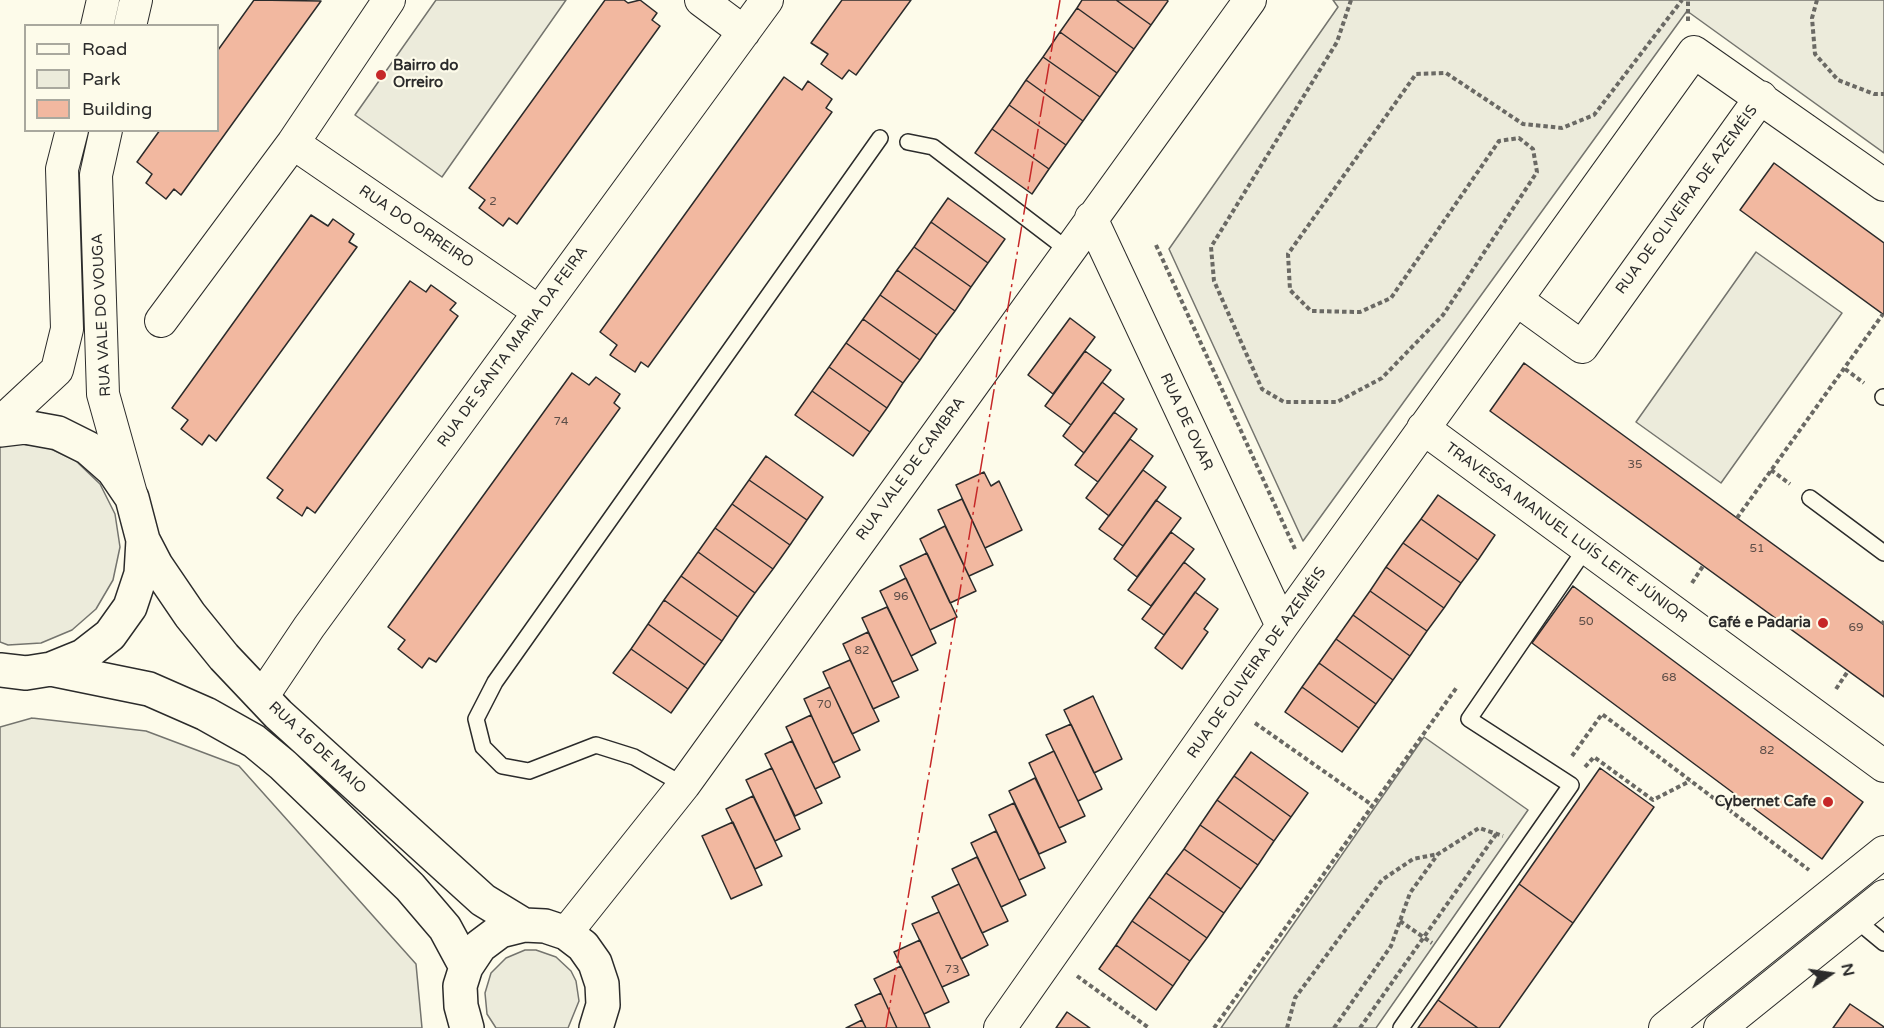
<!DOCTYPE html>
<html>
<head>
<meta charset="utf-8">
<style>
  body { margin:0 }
  #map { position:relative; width:1884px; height:1028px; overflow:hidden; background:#fdfbea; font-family:"Varela Round",sans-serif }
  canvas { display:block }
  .legend { position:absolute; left:24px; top:24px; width:195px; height:108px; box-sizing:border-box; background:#fdfbea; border:2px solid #a9a89e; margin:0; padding:8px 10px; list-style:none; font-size:18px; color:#2b2b2b }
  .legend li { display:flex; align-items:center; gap:12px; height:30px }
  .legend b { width:30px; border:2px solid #a9a89e }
  .north { position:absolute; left:1800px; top:944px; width:60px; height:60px; -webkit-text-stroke:4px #fdfbea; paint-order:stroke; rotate:77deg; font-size:16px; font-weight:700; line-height:24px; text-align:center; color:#2b2b2b }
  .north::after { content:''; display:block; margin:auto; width:21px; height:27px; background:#2b2b2b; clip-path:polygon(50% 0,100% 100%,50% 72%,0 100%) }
</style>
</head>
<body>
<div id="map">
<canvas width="1884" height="1028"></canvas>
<ul class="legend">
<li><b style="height:8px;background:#fdfbea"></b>Road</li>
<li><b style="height:16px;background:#ecebdb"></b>Park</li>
<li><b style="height:16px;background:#f2b8a0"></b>Building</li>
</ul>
<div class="north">N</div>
</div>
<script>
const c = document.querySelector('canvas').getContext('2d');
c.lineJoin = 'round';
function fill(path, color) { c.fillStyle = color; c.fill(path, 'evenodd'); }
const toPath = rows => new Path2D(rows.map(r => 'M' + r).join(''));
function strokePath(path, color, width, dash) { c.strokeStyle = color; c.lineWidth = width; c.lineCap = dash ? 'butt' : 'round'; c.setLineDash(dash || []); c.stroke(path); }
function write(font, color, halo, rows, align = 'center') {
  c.font = font + ' "Varela Round",sans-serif'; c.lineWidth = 4.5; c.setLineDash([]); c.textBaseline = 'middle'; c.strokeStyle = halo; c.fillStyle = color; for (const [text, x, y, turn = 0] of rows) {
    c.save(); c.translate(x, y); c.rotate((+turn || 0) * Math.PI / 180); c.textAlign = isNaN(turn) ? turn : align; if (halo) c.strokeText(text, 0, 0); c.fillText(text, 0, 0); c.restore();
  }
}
const green = toPath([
  [436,0,566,0,442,177,355,115,436,0],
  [1333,0,1884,0,1884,153,1687,11,1303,541,1169,249,1338,7,1333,0],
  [1756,252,1842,313,1721,483,1636,422,1756,252],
  [13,443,47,447,76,461,100,484,115,514,120,547,113,580,96,609,72,630,41,643,8,645,0,642,0,446,13,443],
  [32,718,146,731,239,766,416,964,422,1028,0,1028,0,727,32,718],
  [1424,737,1528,810,1376,1028,1221,1028,1424,737],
  [525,950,536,950,556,957,571,971,576,981,579,1001,568,1028,496,1028,487,1014,485,993,491,973,506,958,525,950]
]);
const building = toPath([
  [254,0,321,1,181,195,174,189,166,199,146,183,152,174,137,162,160,130,218,130,218,50,254,0],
  [605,0,624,0,628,3,640,0,657,13,652,20,660,26,517,224,509,218,503,226,479,208,485,200,469,188,605,0],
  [842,0,911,0,856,75,849,70,842,79,821,64,828,54,811,43,842,0],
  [1082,0,1116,0,1151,25,1134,49,1077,8,1082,0],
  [1116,0,1167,0,1168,1,1151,25,1116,0],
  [1077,8,1134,49,1117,73,1060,32,1077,8],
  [1060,32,1117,73,1100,97,1043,57,1060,32],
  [1043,57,1100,97,1083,121,1026,80,1043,57],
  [784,77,802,90,808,81,832,99,826,108,832,112,648,367,641,362,635,372,610,355,617,345,600,332,784,77],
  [1026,80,1083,121,1066,145,1009,105,1026,80],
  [1009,105,1066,145,1049,169,992,129,1009,105],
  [992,129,1049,169,1032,194,975,153,992,129],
  [1774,163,1884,243,1884,315,1740,210,1774,163],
  [948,198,1005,239,988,263,931,222,948,198],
  [311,215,328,226,333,219,354,234,349,242,357,247,216,441,209,435,202,445,181,429,188,420,172,408,311,215],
  [931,222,988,263,971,287,914,247,931,222],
  [914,247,971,287,955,311,897,270,914,247],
  [897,270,955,311,937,335,880,295,897,270],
  [410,281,426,292,431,285,456,303,450,310,458,316,315,513,307,507,302,516,277,498,283,490,267,478,410,281],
  [880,295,937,335,920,360,863,319,880,295],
  [1070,318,1095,337,1053,394,1028,375,1070,318],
  [863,319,920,360,903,383,846,343,863,319],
  [846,343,903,383,887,408,829,367,846,343],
  [1085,351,1111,370,1071,425,1045,406,1085,351],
  [1524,363,1884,625,1884,697,1490,411,1524,363],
  [829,367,887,408,870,432,812,391,829,367],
  [572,373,589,385,596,377,620,394,614,403,620,408,436,662,429,658,422,668,398,649,405,640,388,627,572,373],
  [1102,382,1124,399,1084,453,1063,436,1102,382],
  [812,391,870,432,853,456,795,415,812,391],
  [1114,412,1137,429,1098,482,1075,465,1114,412],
  [1130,439,1153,456,1109,516,1086,498,1130,439],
  [766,456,823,497,807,520,749,480,766,456],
  [1143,470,1166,487,1123,546,1099,529,1143,470],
  [984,472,991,486,999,481,1022,530,985,548,956,485,984,472],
  [749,480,807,520,790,545,732,504,749,480],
  [1438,495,1495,535,1478,560,1421,519,1438,495],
  [962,499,993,565,969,576,938,510,962,499],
  [1156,500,1181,518,1137,577,1114,559,1156,500],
  [732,504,790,545,773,569,715,528,732,504],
  [1421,519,1478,560,1461,583,1403,543,1421,519],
  [945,526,976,591,950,603,920,539,945,526],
  [715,528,773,569,755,593,698,552,715,528],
  [1171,532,1194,549,1151,606,1128,590,1171,532],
  [1403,543,1461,583,1444,608,1386,567,1403,543],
  [698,552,755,593,738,617,681,576,698,552],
  [927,553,957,617,930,630,900,566,927,553],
  [1184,562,1205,579,1164,635,1142,619,1184,562],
  [1386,567,1444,608,1427,631,1370,591,1386,567],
  [681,576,738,617,722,641,664,600,681,576],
  [906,578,936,643,911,656,880,591,906,578],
  [1573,586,1863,802,1822,859,1532,643,1573,586],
  [1370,591,1427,631,1410,656,1353,615,1370,591],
  [1195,592,1218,609,1204,629,1208,632,1182,669,1155,648,1195,592],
  [664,600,722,641,705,665,648,624,664,600],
  [887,607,918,670,892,682,862,618,887,607],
  [1353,615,1410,656,1393,680,1336,639,1353,615],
  [648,624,705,665,688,689,631,649,648,624],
  [868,632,899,697,873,709,843,644,868,632],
  [1336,639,1393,680,1376,704,1319,663,1336,639],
  [631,649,688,689,671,713,613,673,631,649],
  [850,660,879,721,852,734,823,672,850,660],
  [1319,663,1376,704,1359,728,1302,687,1319,663],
  [830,687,860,750,833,763,804,699,830,687],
  [1302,687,1359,728,1342,752,1285,712,1302,687],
  [1093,696,1122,759,1094,773,1064,710,1093,696],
  [811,715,840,777,815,789,786,727,811,715],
  [1071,724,1102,789,1078,801,1046,735,1071,724],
  [792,741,822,803,795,816,765,754,792,741],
  [1054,751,1085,816,1059,828,1029,763,1054,751],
  [1251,752,1308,793,1291,817,1234,776,1251,752],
  [772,768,800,829,775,841,746,780,772,768],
  [1600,768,1654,807,1573,923,1519,884,1600,768],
  [1234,776,1291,817,1274,841,1217,800,1234,776],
  [1035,778,1066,842,1039,854,1009,791,1035,778],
  [753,796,782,856,755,869,726,809,753,796],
  [1217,800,1274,841,1258,865,1200,825,1217,800],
  [1014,803,1045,868,1019,880,989,815,1014,803],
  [733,822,762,885,731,899,702,836,733,822],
  [1200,825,1258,865,1241,889,1184,849,1200,825],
  [996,831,1026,895,1001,907,971,843,996,831],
  [1184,849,1241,889,1224,913,1166,873,1184,849],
  [977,857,1008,921,982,933,952,869,977,857],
  [1166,873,1224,913,1207,938,1149,897,1166,873],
  [959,884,988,945,961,959,932,897,959,884],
  [1519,884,1573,923,1499,1028,1478,1028,1438,1000,1519,884],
  [1149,897,1207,938,1190,961,1132,921,1149,897],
  [939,912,969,975,942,987,912,924,939,912],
  [1132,921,1190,961,1173,986,1116,945,1132,921],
  [920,940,949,1002,924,1014,894,952,920,940],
  [1116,945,1173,986,1156,1010,1099,969,1116,945],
  [901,966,924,1014,930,1028,897,1028,881,993,874,979,901,966],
  [881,993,897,1028,866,1028,855,1005,881,993],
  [1438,1000,1478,1028,1418,1028,1438,1000],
  [1850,1004,1884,1027,1884,1028,1833,1028,1850,1004],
  [1067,1012,1090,1028,1056,1028,1067,1012],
  [862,1020,866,1028,846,1028,862,1020]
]);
const path = toPath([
  [1351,0,1337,42,1211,247,1214,281,1262,389,1284,402,1337,402,1382,378,1443,315,1537,172,1533,149,1519,138,1499,141,1391,298,1360,312,1311,311,1290,290,1288,254,1416,74,1446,73,1523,124,1562,128,1594,115,1682,0],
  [1817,0,1812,18,1815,54,1838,80,1874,94,1884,94],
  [1688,21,1688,0],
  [1156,245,1295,549],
  [1845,369,1864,383],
  [1771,470,1790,484],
  [1737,518,1883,314],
  [1692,583,1703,566],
  [1882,624,1884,621],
  [1836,689,1848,671],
  [1255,723,1372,805],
  [1572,756,1602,714,1809,870],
  [1585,767,1594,757,1653,800,1690,781],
  [1400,921,1432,943],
  [1077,976,1149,1028],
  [1214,1028,1457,687],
  [1287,1028,1295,998,1382,880,1413,859,1438,854],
  [1334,1028,1391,946,1410,893,1438,854,1479,828,1503,836],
  [1360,1028,1497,833]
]);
const service = toPath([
  [908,142,933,147,1068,250],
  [1883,397,1884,397],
  [1810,498,1884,553],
  [684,785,634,757,596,745,529,771,502,766,483,747,476,719,495,682,880,138],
  [1855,919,1884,943],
  [1401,1028,1571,785,1469,719,1586,548]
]);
const minor = toPath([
  [701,0,744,32],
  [97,26,103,0],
  [130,26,136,0],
  [106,130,96,175,103,394,131,494],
  [293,143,538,311],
  [1091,218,1282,626],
  [1517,300,1582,347,1761,97],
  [161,321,293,143,389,0],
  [0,423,57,370,67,329,62,169,72,130],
  [1423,428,1884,766],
  [262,697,309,627,767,0],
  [566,933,684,785,1250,0],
  [1000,1028,1282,626,1694,52,1884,185],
  [1665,1028,1884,852],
  [1720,1028,1884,896]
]);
const tertiary = toPath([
  [0,430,25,427,58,433,88,448,113,470,132,498,143,540,141,574,130,607,110,635,83,656,51,669,26,673,0,670],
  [143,540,156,565,190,615,224,657,278,714,483,900,524,925],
  [51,669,149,689,206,714,254,741,283,765,410,887,445,928,466,967],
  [467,1028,461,1006,460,986,466,967,480,946,500,931,524,925,545,926,566,933,583,946,595,963,602,984,603,1005,596,1028]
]);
const power = toPath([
  [886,1028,1060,0]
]);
const markers = [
  [381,75,6,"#c62828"],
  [1823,623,6,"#c62828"],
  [1828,802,6,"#c62828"]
];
const numberNames = [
  ["2",493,202],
  ["74",561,422],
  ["35",1635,465],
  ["51",1757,549],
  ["96",901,597],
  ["50",1586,622],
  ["69",1856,628],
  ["82",862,651],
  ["68",1669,678],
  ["70",824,705],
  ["82",1767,751],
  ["73",952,970]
];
const poiNames = [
  ["Bairro do",393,66,"left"],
  ["Orreiro",393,83,"left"],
  ["Café e Padaria",1811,623],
  ["Cybernet Cafe",1816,802]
];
const streetNames = [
  ["RUA DE OLIVEIRA DE AZEMÉIS",1687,200,-54],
  ["RUA DO ORREIRO",416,227,34],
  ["RUA VALE DO VOUGA",102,315,-93],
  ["RUA DE SANTA MARIA DA FEIRA",513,347,-54],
  ["RUA DE OVAR",1186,422,65],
  ["RUA VALE DE CAMBRA",911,469,-54],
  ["TRAVESSA MANUEL LUÍS LEITE JÚNIOR",1566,533,36],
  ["RUA DE OLIVEIRA DE AZEMÉIS",1257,663,-55],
  ["RUA 16 DE MAIO",317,748,43]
];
fill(green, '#ecebdb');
strokePath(green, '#74746e', 1.5);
fill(building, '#f2b8a0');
strokePath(building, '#2b2b2b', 1.5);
strokePath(service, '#2b2b2b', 18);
strokePath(minor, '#2b2b2b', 34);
strokePath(tertiary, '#2b2b2b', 36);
strokePath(path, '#6a6964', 4, [4.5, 3]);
strokePath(service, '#fdfbea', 15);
strokePath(minor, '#fdfbea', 32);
strokePath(tertiary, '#fdfbea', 33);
strokePath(power, '#c62828', 1.5, [21, 4.5, 3, 4.5]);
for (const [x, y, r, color] of markers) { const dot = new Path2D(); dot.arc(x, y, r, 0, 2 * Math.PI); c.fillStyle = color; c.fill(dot); strokePath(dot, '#fdfbea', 2); }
write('12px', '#5d4e48', null, numberNames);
write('bold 15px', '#2b2b2b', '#fdfbea', poiNames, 'right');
write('15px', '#2b2b2b', '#fdfbea', streetNames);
</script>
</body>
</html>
